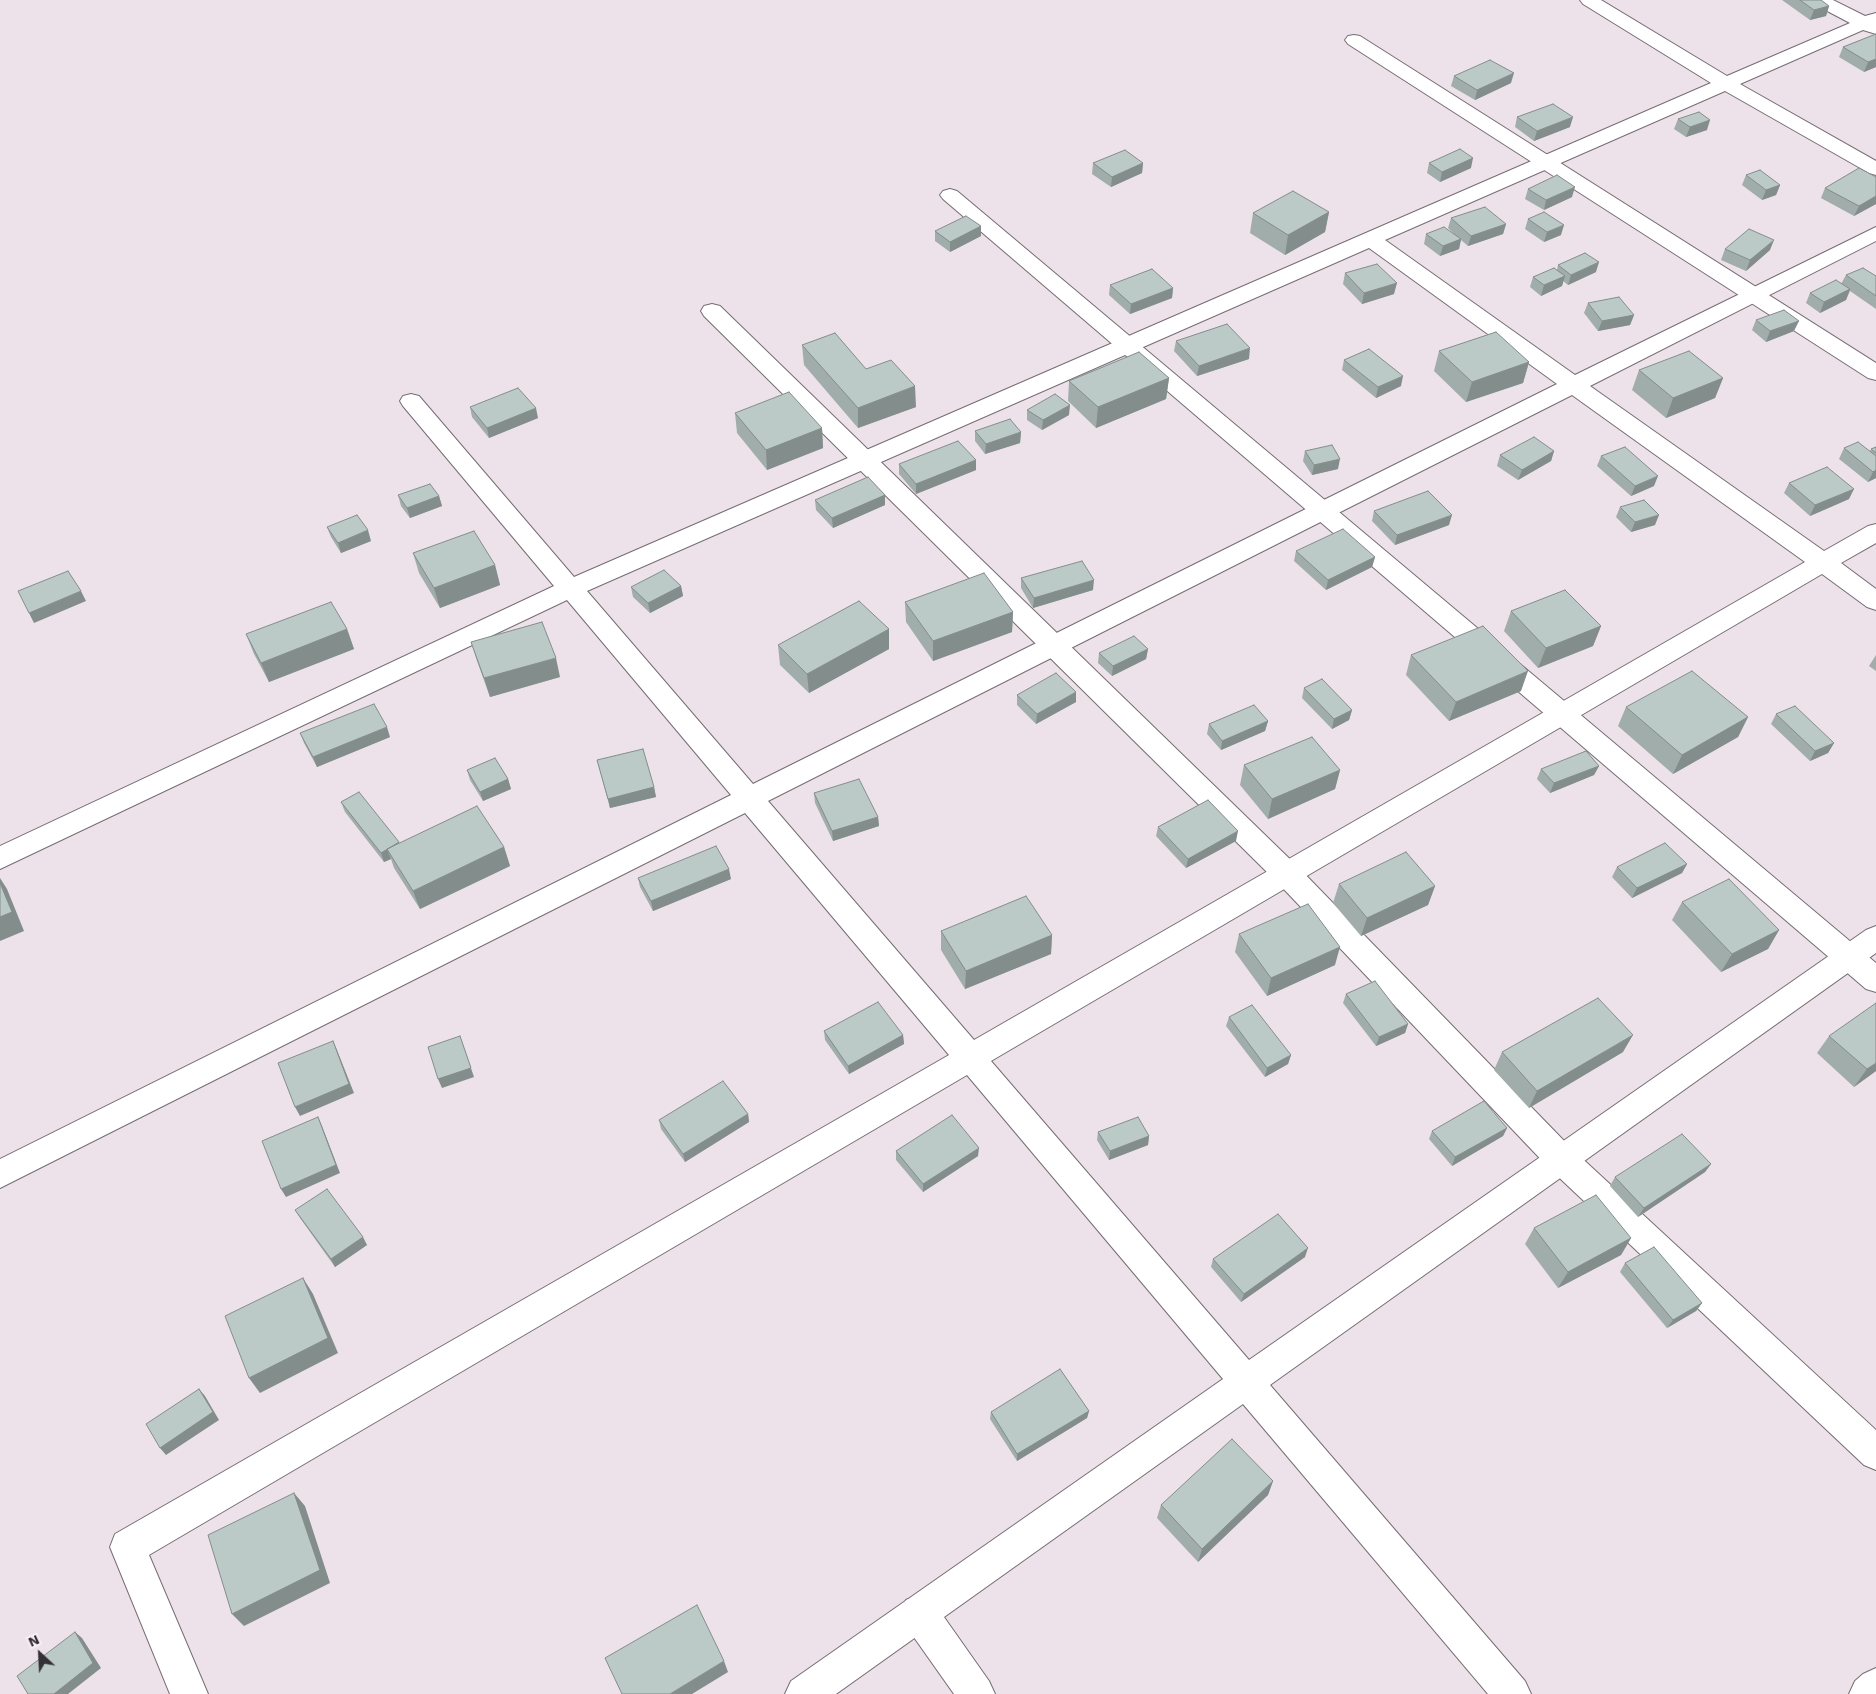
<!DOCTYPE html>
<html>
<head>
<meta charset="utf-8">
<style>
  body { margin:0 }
  #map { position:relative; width:1876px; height:1694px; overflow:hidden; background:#ede2e9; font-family:"Work Sans",sans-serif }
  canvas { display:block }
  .north { position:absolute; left:15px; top:1629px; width:50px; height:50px; -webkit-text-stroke:4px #faeff7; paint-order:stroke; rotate:335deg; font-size:14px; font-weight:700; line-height:20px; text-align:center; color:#343033 }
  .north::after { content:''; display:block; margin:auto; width:18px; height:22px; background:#343033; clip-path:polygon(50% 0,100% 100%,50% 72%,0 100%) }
</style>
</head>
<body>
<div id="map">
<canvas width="1876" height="1694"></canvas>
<div class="north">N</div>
</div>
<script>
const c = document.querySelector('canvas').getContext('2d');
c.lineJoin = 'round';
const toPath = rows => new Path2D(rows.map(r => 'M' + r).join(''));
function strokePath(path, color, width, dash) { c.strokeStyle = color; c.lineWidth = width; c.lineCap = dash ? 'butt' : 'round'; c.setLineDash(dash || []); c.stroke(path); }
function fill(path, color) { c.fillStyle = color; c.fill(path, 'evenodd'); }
const lane = toPath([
  [1354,35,1360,36,1876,363,1876,380,1868,378,1348,44,1345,40,1348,36,1354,35],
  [950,189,957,191,1876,963,1876,992,1866,989,943,199,940,195,943,191,950,189],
  [712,304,720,306,1297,866,1573,1150,1876,1430,1876,1470,1864,1465,1551,1170,1277,882,704,316,701,311,704,306,712,304],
  [919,1595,932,1600,989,1681,995,1694,954,1694,906,1626,901,1613,906,1600,919,1595]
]);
const street = toPath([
  [1580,0,1601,0,1727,76,1850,23,1814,4,1811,0,1833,0,1865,16,1876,13,1876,34,1863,30,1740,84,1876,161,1876,175,1869,173,1725,91,1385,240,1575,375,1876,227,1876,241,1590,386,1824,551,1868,526,1876,524,1876,543,1841,563,1876,589,1876,610,1867,607,1822,574,991,1061,1249,1360,1866,930,1876,926,1876,953,1270,1385,1525,1681,1531,1694,1488,1694,1243,1404,836,1694,785,1694,791,1681,1223,1379,967,1075,149,1555,208,1694,170,1694,110,1547,115,1534,949,1055,745,813,0,1188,0,1159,731,795,567,600,0,869,0,846,554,586,403,406,400,401,403,396,411,394,419,396,574,577,1711,83,1583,4,1580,0],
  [1369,248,1557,384,753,784,587,591,1369,248],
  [1572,395,1805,562,974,1040,768,801,1572,395],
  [1876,1668,1876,1694,1849,1694,1855,1681,1863,1674,1876,1668]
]);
const wall = toPath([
  [1782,0,1821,0,1829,6,1826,16,1810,20],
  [1876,34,1876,67,1864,72,1839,57,1843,47],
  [1454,76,1511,83,1475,100,1451,86],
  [1517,117,1570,127,1534,141,1515,127],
  [1678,119,1707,130,1686,137,1674,129],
  [1093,163,1143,163,1142,173,1111,187,1092,174],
  [1429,163,1471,168,1440,182,1427,173],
  [1746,175,1780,185,1776,195,1762,200,1742,185],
  [1876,177,1876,204,1854,216,1821,198,1825,188],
  [1528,189,1572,197,1544,210,1525,199],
  [1329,212,1325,232,1285,255,1250,233,1253,213],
  [1451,218,1506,224,1503,234,1468,246,1461,240,1459,249,1440,256,1424,244,1426,234,1455,235,1448,228],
  [1528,219,1561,235,1544,242,1525,229],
  [981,226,981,236,950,252,935,241,935,231],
  [1725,249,1770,250,1746,271,1721,260],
  [1558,265,1596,272,1568,285,1563,281,1562,286,1541,296,1530,287,1533,277,1557,270],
  [1345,273,1394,294,1362,304,1343,284],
  [1846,275,1876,276,1876,309,1850,291,1846,300,1820,313,1806,303,1810,293,1841,284],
  [1110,285,1173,288,1172,298,1130,314,1109,295],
  [1588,303,1634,315,1630,325,1598,331,1584,313],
  [1756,320,1794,331,1766,342,1752,330],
  [1176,341,1249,359,1197,376,1174,351],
  [802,345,866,369,916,407,858,428,804,365],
  [1439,351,1529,362,1523,383,1466,402,1434,371],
  [1344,360,1401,386,1376,398,1342,370],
  [1639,370,1723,378,1715,398,1666,418,1632,390],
  [1169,378,1166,399,1096,428,1068,401,1069,381],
  [470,407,538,418,489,438,472,417],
  [1027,410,1069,415,1042,430,1027,420],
  [735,413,822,428,823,448,767,470,737,433],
  [975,431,1021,432,1020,443,985,454,975,441],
  [1876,447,1876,478,1868,482,1839,459,1844,448,1870,451,1871,449],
  [1305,451,1338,469,1312,475,1303,461],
  [1554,451,1551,461,1518,480,1497,466,1500,455],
  [1601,456,1654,486,1631,496,1597,466],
  [976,460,976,470,916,494,899,474,899,464],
  [1789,483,1849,499,1810,516,1784,493],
  [398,495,439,496,442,506,410,518,401,506],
  [885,495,885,505,833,528,816,510,815,500],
  [1620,507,1655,525,1631,532,1616,517],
  [1374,511,1449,525,1395,545,1372,521],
  [327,527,371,541,341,553,331,537],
  [1296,551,1375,557,1372,567,1326,590,1294,561],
  [413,553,495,565,500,585,440,608,419,573],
  [1021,578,1093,590,1033,608,1021,588],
  [681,586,683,596,650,613,633,597,631,587],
  [905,602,1013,612,1012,632,933,661,906,622],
  [1511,611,1601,626,1593,646,1538,668,1504,631],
  [347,629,354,649,269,682,254,654,246,634],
  [471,642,560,677,490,697,477,661],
  [778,645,889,649,809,693,780,665],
  [1148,649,1146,659,1112,676,1098,663,1099,653],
  [1411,655,1521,691,1449,721,1406,675],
  [1876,655,1876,671,1869,666],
  [1304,688,1352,710,1349,720,1332,729,1302,698],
  [1017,695,1076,702,1036,724,1017,705],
  [1626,707,1748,717,1738,737,1673,774,1618,726],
  [1776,714,1834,743,1828,753,1810,761,1771,724],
  [1268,721,1265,731,1221,750,1207,734,1209,724],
  [300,733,390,737,317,767,304,743],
  [597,760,654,787,656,797,610,808],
  [1244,765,1340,770,1335,789,1268,819,1240,785],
  [1599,766,1594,775,1550,793,1537,779,1541,769],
  [467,770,508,779,511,789,483,801,470,780],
  [814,793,878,817,879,826,833,841,815,803],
  [341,802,400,843,504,847,510,866,420,909,394,868,391,859,384,862,345,812],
  [1158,827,1236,841,1186,868,1156,836],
  [1687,864,1682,873,1632,898,1612,877,1617,867],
  [638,878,731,879,653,911,640,887],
  [1339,884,1435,886,1428,905,1361,936,1333,903],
  [1682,902,1779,930,1768,949,1721,972,1672,920],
  [941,931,1052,935,1051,954,965,989,941,950],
  [1239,934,1335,965,1267,996,1235,952],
  [1346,994,1408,1024,1405,1033,1376,1046,1343,1003],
  [1229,1017,1291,1055,1288,1064,1265,1077,1226,1026],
  [824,1031,903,1035,904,1044,849,1074,825,1040],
  [1829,1036,1876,1071,1854,1087,1817,1053],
  [1502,1052,1623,1052,1529,1108,1494,1070],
  [748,1114,749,1122,685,1162,661,1129,659,1120],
  [1507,1128,1503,1136,1452,1166,1429,1139,1432,1131],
  [1098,1132,1149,1136,1148,1145,1109,1160,1097,1140],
  [896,1151,978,1156,923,1192,896,1160],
  [1711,1164,1705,1172,1638,1217,1610,1186,1615,1177],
  [295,1210,367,1245,335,1267,300,1218],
  [1534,1228,1631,1238,1621,1255,1558,1288,1525,1244],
  [1305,1257,1241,1302,1211,1267,1213,1259],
  [1625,1263,1702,1303,1696,1311,1667,1328,1620,1272],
  [1089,1411,1087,1418,1017,1461,990,1419,991,1412],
  [1273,1481,1268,1495,1198,1562,1157,1518,1161,1505]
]);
const shadedWall = toPath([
  [1829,6,1826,16,1810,20,1814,10],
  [1876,59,1876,67,1864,72,1868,62],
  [1514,73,1511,83,1475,100,1477,90],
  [1573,117,1570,127,1534,141,1537,131],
  [1710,120,1707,130,1686,137,1690,127],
  [1473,158,1471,168,1440,182,1442,172],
  [1143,163,1142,173,1111,187,1112,177],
  [1780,185,1776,195,1762,200,1766,190],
  [1575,187,1572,197,1544,210,1546,200],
  [1876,196,1876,204,1854,216,1859,206],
  [1329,212,1325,232,1285,255,1288,235],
  [1506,224,1503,234,1468,246,1471,236],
  [1564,225,1561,235,1544,242,1547,232],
  [981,226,981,236,950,252,950,242],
  [1461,239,1459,249,1440,256,1443,246],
  [1774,240,1770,250,1746,271,1750,260],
  [1599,262,1596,272,1568,285,1571,275],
  [1565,276,1562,286,1541,296,1544,285],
  [1397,283,1394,294,1362,304,1364,293],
  [1173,288,1172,298,1130,314,1131,304],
  [1850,289,1846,300,1820,313,1824,302],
  [1634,315,1630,325,1598,331,1602,321],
  [1799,321,1794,331,1766,342,1770,331],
  [1250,348,1249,359,1197,376,1199,366],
  [1529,362,1523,383,1466,402,1472,382],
  [1403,376,1401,386,1376,398,1378,387],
  [1169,378,1166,399,1096,428,1098,407],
  [1723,378,1715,398,1666,418,1673,398],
  [915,386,916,407,858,428,858,408],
  [1070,405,1069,415,1042,430,1043,420],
  [536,408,538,418,489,438,487,428],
  [822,428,823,448,767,470,766,450],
  [1021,432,1020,443,985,454,986,444],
  [1554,451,1551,461,1518,480,1522,470],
  [1340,459,1338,469,1312,475,1314,465],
  [976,460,976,470,916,494,916,484],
  [1876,470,1876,478,1868,482,1873,472],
  [1658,476,1654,486,1631,496,1635,486],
  [1854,489,1849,499,1810,516,1815,505],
  [885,495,885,505,833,528,832,518],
  [439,496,442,506,410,518,407,508],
  [1452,515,1449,525,1395,545,1397,535],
  [1659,515,1655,525,1631,532,1635,522],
  [368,530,371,541,341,553,338,543],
  [1375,557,1372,567,1326,590,1328,580],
  [495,565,500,585,440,608,434,588],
  [1094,580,1093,590,1033,608,1034,598],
  [681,586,683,596,650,613,648,603],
  [81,591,86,601,34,623,29,613],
  [1013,612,1012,632,933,661,933,641],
  [1601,626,1593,646,1538,668,1546,648],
  [347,629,354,649,269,682,261,663],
  [889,629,889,649,809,693,807,674],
  [1148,649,1146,659,1112,676,1113,666],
  [556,658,560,677,490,697,484,678],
  [1528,671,1521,691,1449,721,1456,702],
  [1076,692,1076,702,1036,724,1037,714],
  [1352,710,1349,720,1332,729,1334,719],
  [1748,717,1738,737,1673,774,1682,755],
  [1268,721,1265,731,1221,750,1222,741],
  [387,727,390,737,317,767,313,757],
  [1834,743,1828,753,1810,761,1815,751],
  [1599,766,1594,775,1550,793,1554,783],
  [1340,770,1335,789,1268,819,1272,799],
  [508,779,511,789,483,801,480,792],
  [654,787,656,797,610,808,608,799],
  [878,817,879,826,833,841,832,831],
  [1238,831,1236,841,1186,868,1188,859],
  [504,847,510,866,420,909,413,891],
  [387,849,391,859,384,862,381,853],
  [1687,864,1682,873,1632,898,1637,888],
  [729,869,731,879,653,911,651,901],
  [0,878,7,889,24,931,0,941],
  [1435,886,1428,905,1361,936,1367,918],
  [1779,930,1768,949,1721,972,1732,954],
  [1052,935,1051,954,965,989,966,971],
  [1340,947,1335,965,1267,996,1271,978],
  [1408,1024,1405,1033,1376,1046,1379,1037],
  [903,1035,904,1044,849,1074,848,1066],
  [1633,1035,1623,1052,1529,1108,1537,1091],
  [460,1036,474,1077,442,1088,438,1079],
  [333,1041,337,1050,354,1093,300,1116,295,1107],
  [1291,1055,1288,1064,1265,1077,1267,1068],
  [1876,1063,1876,1071,1854,1087,1867,1069],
  [748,1114,749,1122,685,1162,683,1154],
  [318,1117,322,1126,340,1173,286,1197,281,1189],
  [1507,1128,1503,1136,1452,1166,1455,1157],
  [1149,1136,1148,1145,1109,1160,1110,1151],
  [979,1148,978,1156,923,1192,923,1184],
  [1711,1164,1705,1172,1638,1217,1644,1208],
  [363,1237,367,1245,335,1267,331,1259],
  [1631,1238,1621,1255,1558,1288,1568,1272],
  [1308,1248,1305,1257,1241,1302,1244,1294],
  [303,1278,313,1294,338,1353,260,1393,249,1378],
  [1702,1303,1696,1311,1667,1328,1673,1320],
  [199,1389,205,1396,219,1420,166,1455,160,1448],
  [1089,1411,1087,1418,1017,1461,1017,1454],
  [1273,1481,1268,1495,1198,1562,1202,1549],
  [294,1493,305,1506,330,1583,244,1626,232,1614],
  [75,1632,82,1638,101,1668,68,1694,54,1694],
  [724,1661,728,1672,692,1694,670,1694]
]);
const building = toPath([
  [1800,0,1821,0,1829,6,1814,10,1800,0],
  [1876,34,1876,59,1868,62,1843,47,1876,34],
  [1490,60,1514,73,1477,90,1454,76,1490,60],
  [1553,104,1573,117,1537,131,1517,117,1553,104],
  [1699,112,1710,120,1690,127,1678,119,1699,112],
  [1460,149,1473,158,1442,172,1429,163,1460,149],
  [1125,150,1143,163,1112,177,1093,163,1125,150],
  [1859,168,1876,177,1876,196,1859,206,1825,188,1859,168],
  [1760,170,1780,185,1766,190,1746,175,1760,170],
  [1557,175,1575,187,1546,200,1528,189,1557,175],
  [1293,191,1329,212,1288,235,1253,213,1293,191],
  [1485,207,1506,224,1471,236,1451,218,1485,207],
  [1544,212,1564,225,1547,232,1528,219,1544,212],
  [966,216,981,226,950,242,935,231,966,216],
  [1444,227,1461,239,1443,246,1426,234,1444,227],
  [1749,229,1774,240,1750,260,1725,249,1749,229],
  [1585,253,1599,262,1571,275,1558,265,1585,253],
  [1377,264,1397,283,1364,293,1345,273,1377,264],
  [1554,268,1565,276,1544,285,1533,277,1554,268],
  [1863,268,1876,276,1876,296,1846,275,1863,268],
  [1152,269,1173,288,1131,304,1110,285,1152,269],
  [1836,280,1850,289,1824,302,1810,293,1836,280],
  [1619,297,1634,315,1602,321,1588,303,1619,297],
  [1784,310,1799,321,1770,331,1756,320,1784,310],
  [1227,324,1250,348,1199,366,1176,341,1227,324],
  [1496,332,1529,362,1472,382,1439,351,1496,332],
  [835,333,866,369,891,360,915,386,858,408,802,345,835,333],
  [1369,349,1403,376,1378,387,1344,360,1369,349],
  [1689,351,1723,378,1673,398,1639,370,1689,351],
  [1139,352,1169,378,1098,407,1069,381,1139,352],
  [518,388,536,408,487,428,470,407,518,388],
  [789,392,822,428,766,450,735,413,789,392],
  [1055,394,1070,405,1043,420,1027,410,1055,394],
  [1010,419,1021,432,986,444,975,431,1010,419],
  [1534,437,1554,451,1522,470,1500,455,1534,437],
  [958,441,976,460,916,484,899,464,958,441],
  [1858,442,1876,456,1876,470,1873,472,1844,448,1858,442],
  [1332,445,1340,459,1314,465,1305,451,1332,445],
  [1625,447,1658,476,1635,486,1601,456,1625,447],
  [1876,447,1876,453,1871,449,1876,447],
  [1827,467,1854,489,1815,505,1789,483,1827,467],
  [868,477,885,495,832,518,815,500,868,477],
  [430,484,439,496,407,508,398,495,430,484],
  [1428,491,1452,515,1397,535,1374,511,1428,491],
  [1644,500,1659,515,1635,522,1620,507,1644,500],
  [357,515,368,530,338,543,327,527,357,515],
  [1343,529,1375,557,1328,580,1296,551,1343,529],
  [474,531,495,565,434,588,413,553,474,531],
  [1082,561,1094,580,1034,598,1021,578,1082,561],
  [664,570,681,586,648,603,631,587,664,570],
  [68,571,81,591,29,613,18,591,68,571],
  [984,573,1013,612,933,641,905,602,984,573],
  [1565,590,1601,626,1546,648,1511,611,1565,590],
  [859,601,889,629,807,674,778,645,859,601],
  [331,602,347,629,261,663,246,634,331,602],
  [542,622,556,658,484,678,471,642,542,622],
  [1483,626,1528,671,1456,702,1411,655,1483,626],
  [1134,636,1148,649,1113,666,1099,653,1134,636],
  [1692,671,1748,717,1682,755,1626,707,1692,671],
  [1056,673,1076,692,1037,714,1017,695,1056,673],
  [1322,679,1352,710,1334,719,1304,688,1322,679],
  [374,704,387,727,313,757,300,733,374,704],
  [1254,705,1268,721,1222,741,1209,724,1254,705],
  [1795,706,1834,743,1815,751,1776,714,1795,706],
  [1312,737,1340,770,1272,799,1244,765,1312,737],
  [643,749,654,787,608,799,597,760,643,749],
  [1586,751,1599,766,1554,783,1541,769,1586,751],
  [495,758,508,779,480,792,467,770,495,758],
  [859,779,878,817,832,831,814,793,859,779],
  [359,792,399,842,381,853,341,802,359,792],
  [1208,800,1238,831,1188,859,1158,827,1208,800],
  [477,806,504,847,413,891,387,849,477,806],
  [1665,843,1687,864,1637,888,1617,867,1665,843],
  [716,846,729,869,651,901,638,878,716,846],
  [1406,852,1435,886,1367,918,1339,884,1406,852],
  [1729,879,1779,930,1732,954,1682,902,1729,879],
  [0,883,12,912,0,917,0,883],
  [1026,896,1052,935,966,971,941,931,1026,896],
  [1308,904,1340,947,1271,978,1239,934,1308,904],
  [1375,981,1408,1024,1379,1037,1346,994,1375,981],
  [1598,998,1633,1035,1537,1091,1502,1052,1598,998],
  [878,1002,903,1035,848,1066,824,1031,878,1002],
  [1876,1003,1876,1063,1867,1069,1829,1036,1876,1003],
  [1252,1005,1291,1055,1267,1068,1229,1017,1252,1005],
  [460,1036,471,1068,438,1079,428,1047,460,1036],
  [333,1041,349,1084,295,1107,278,1063,333,1041],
  [723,1081,748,1114,683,1154,659,1120,723,1081],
  [1484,1101,1507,1128,1455,1157,1432,1131,1484,1101],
  [952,1115,979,1148,923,1184,896,1151,952,1115],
  [318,1117,336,1165,281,1189,262,1141,318,1117],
  [1138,1117,1149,1136,1110,1151,1098,1132,1138,1117],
  [1682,1134,1711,1164,1644,1208,1615,1177,1682,1134],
  [327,1189,363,1237,331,1259,295,1210,327,1189],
  [1596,1195,1631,1238,1568,1272,1534,1228,1596,1195],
  [1278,1214,1308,1248,1244,1294,1213,1259,1278,1214],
  [1654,1247,1702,1303,1673,1320,1625,1263,1654,1247],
  [303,1278,328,1338,249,1378,225,1316,303,1278],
  [1060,1369,1089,1411,1017,1454,991,1412,1060,1369],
  [199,1389,213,1412,160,1448,146,1424,199,1389],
  [1232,1439,1273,1481,1202,1549,1161,1505,1232,1439],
  [294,1493,320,1570,232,1614,208,1535,294,1493],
  [697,1605,724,1661,670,1694,622,1694,605,1658,697,1605],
  [75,1632,93,1663,54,1694,28,1694,17,1676,75,1632]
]);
strokePath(lane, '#766c73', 2);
strokePath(street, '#766c73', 2);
fill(lane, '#fff');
fill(street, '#fff');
fill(wall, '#a1adab');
fill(shadedWall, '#838d8b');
fill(building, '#bbc9c7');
strokePath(building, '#838d8b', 1);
</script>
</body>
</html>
